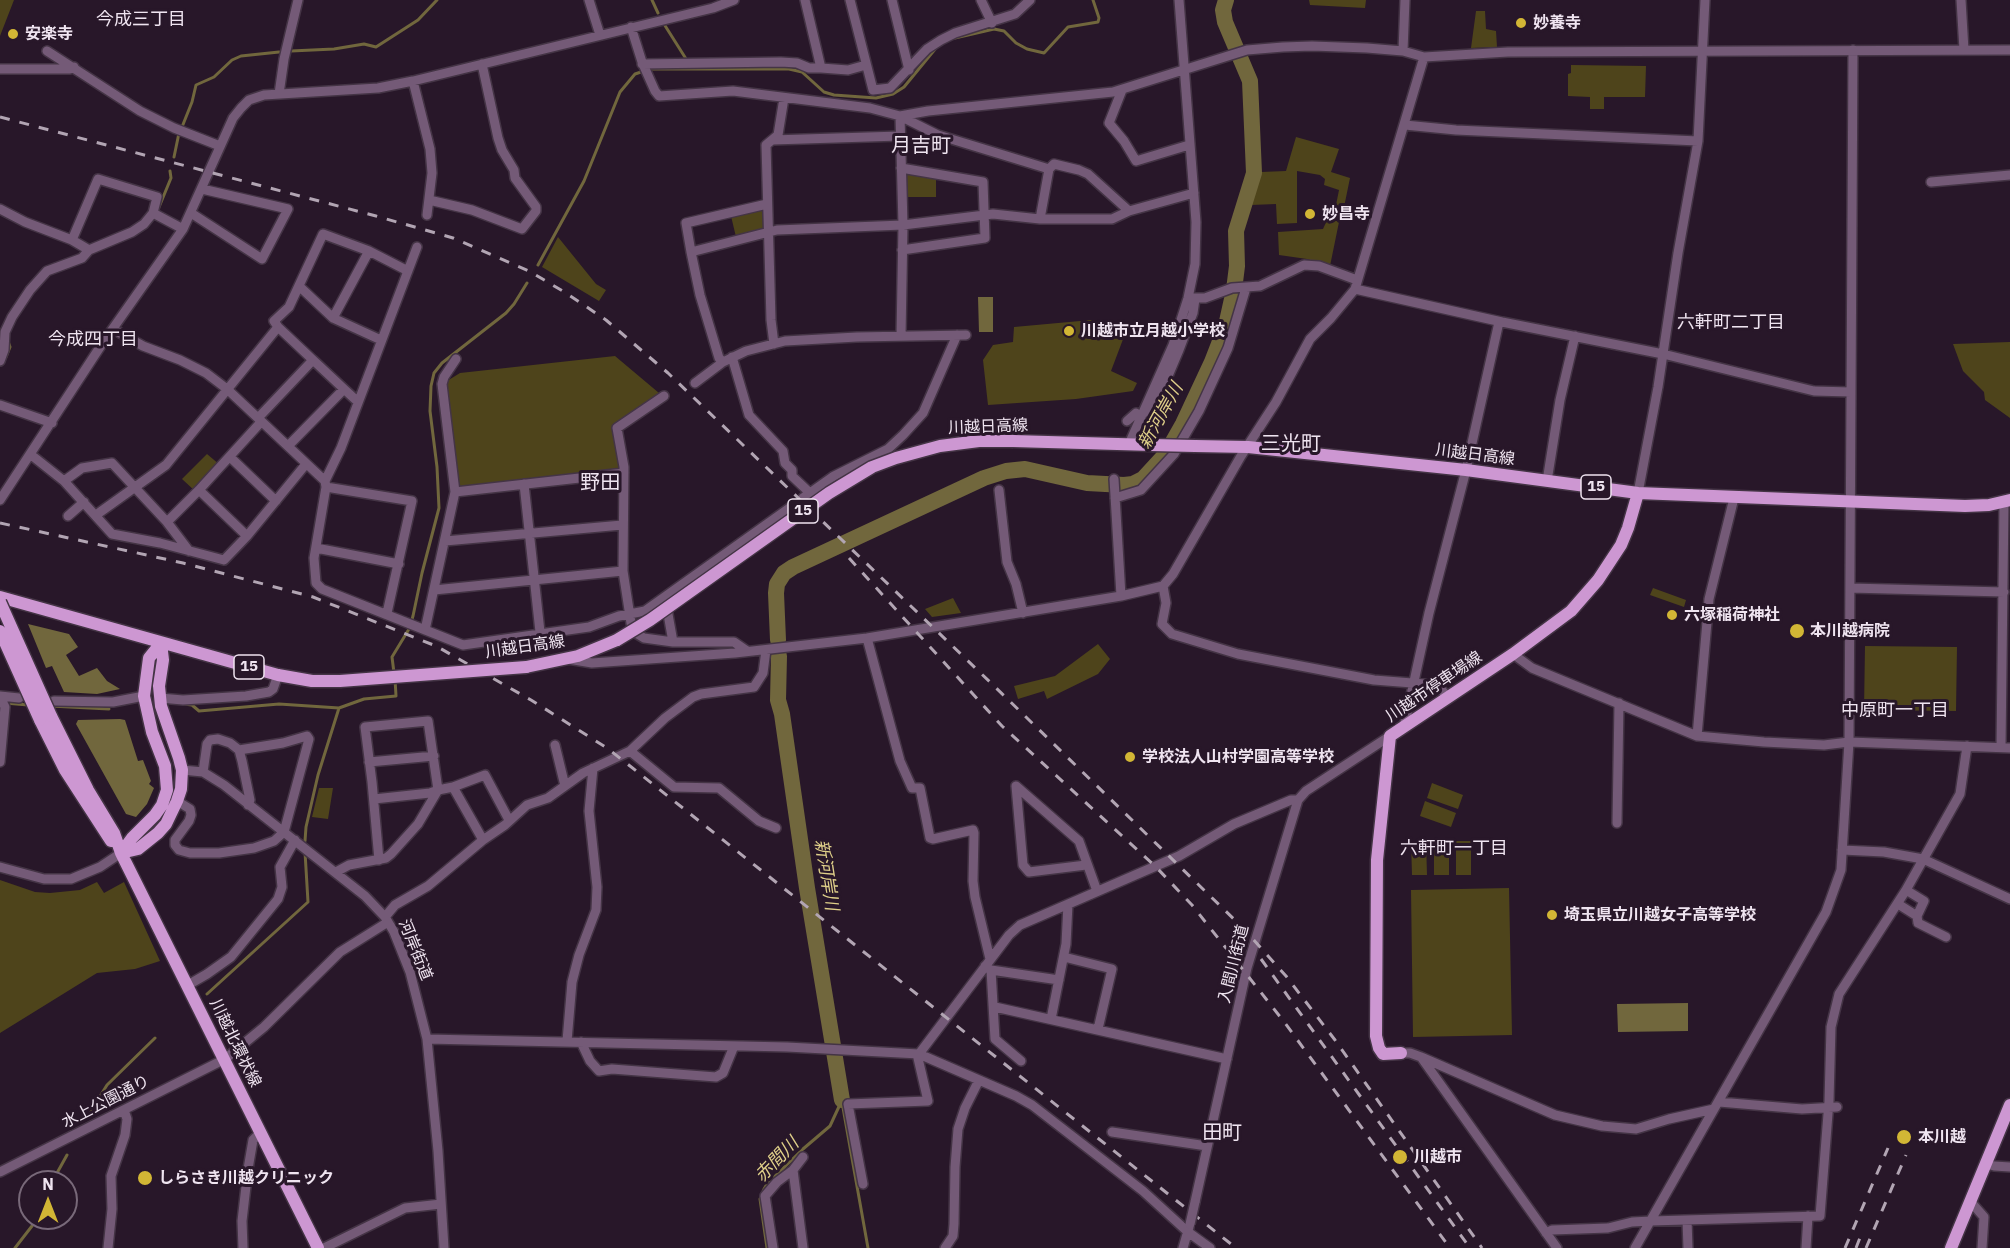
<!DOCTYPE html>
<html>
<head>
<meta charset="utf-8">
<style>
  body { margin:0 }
  #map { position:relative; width:2010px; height:1248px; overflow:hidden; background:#281729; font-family:"IBM Plex Sans",sans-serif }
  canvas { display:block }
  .north { position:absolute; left:18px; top:1170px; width:60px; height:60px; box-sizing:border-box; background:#281729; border:2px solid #786979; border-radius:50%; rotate:0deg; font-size:16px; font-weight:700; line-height:24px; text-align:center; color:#efe4f0 }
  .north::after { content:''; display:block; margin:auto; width:21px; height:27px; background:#d2b635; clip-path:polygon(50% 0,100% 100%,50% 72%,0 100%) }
</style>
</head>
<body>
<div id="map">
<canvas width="2010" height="1248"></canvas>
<div class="north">N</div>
</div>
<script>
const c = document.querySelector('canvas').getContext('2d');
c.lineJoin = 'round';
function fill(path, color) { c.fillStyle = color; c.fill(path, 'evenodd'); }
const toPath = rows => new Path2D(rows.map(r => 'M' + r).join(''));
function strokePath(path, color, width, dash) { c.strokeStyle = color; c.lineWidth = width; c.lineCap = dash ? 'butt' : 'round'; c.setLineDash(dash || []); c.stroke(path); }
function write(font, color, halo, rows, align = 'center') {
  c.font = font + ' "IBM Plex Sans","Noto Sans JP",sans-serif'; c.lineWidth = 6; c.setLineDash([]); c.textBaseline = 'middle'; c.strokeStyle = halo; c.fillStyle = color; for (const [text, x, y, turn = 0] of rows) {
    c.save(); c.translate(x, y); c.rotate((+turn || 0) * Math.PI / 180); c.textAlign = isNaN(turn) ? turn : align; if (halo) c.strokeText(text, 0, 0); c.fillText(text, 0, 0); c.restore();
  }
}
const green = toPath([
  [0,0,14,0,0,36],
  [1309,0,1366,0,1365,8,1310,5],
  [1476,11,1485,11,1486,29,1496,31,1497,47,1471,48],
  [1571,65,1646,66,1645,97,1604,97,1604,109,1590,109,1590,97,1568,96,1568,74,1571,73],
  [1296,137,1339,149,1331,172,1350,178,1343,212,1335,210,1339,190,1324,185,1325,179,1320,175,1297,171,1297,223,1277,224,1276,204,1251,205,1261,172,1286,171],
  [909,173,936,177,936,197,906,197,906,175],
  [761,208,764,210,763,229,736,237,731,216],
  [1328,218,1339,222,1330,266,1307,259,1279,255,1278,232,1323,229],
  [558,237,596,284,606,290,599,301,542,267],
  [1091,320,1125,334,1111,371,1137,383,1133,391,1076,399,988,405,983,360,993,345,1013,342,1014,327],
  [2010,342,2010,418,1985,400,1984,392,1963,371,1953,344],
  [615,356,659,393,659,396,615,427,620,469,459,487,447,381,460,373],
  [207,454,220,465,195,491,182,479],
  [1653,588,1686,600,1684,607,1650,595],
  [953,598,961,613,932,617,925,609],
  [1098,644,1110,659,1098,674,1047,699,1044,691,1018,699,1014,686,1055,676],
  [1865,646,1957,647,1956,711,1864,710],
  [1432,783,1463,795,1458,809,1427,798],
  [319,788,333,788,328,819,312,817],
  [1425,801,1456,813,1451,827,1420,816],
  [1411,841,1426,841,1427,875,1412,875],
  [1434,841,1449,841,1449,875,1434,875],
  [1456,841,1471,841,1471,875,1456,875],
  [0,880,35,892,50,893,80,890,97,882,104,893,124,882,160,961,135,969,97,973,0,1033],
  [1509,888,1512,1035,1413,1037,1411,890]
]);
const water = toPath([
  [978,297,993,297,993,332,979,332],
  [28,624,69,634,78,647,66,655,79,676,97,668,107,681,120,689,97,694,64,692,52,666,46,668],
  [120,719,125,720,138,761,143,760,151,781,149,784,154,788,147,804,136,817,126,814,76,724,78,720],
  [1688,1003,1688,1031,1618,1032,1617,1004]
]);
const stream = toPath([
  [652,0,658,13],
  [664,24,688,62],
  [955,38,994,29,1004,31,1016,43,1027,49,1044,53,1068,27,1098,22,1099,18,1093,0],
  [291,51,334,49,364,44,376,47,418,20,437,0],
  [182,127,192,102,196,85,214,77,232,60,241,56,279,52],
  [174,157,179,133],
  [157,212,171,178,170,171],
  [538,265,584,181,620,92,635,74,650,69,789,69,802,72,824,92,834,95,876,98,893,94,904,87,936,48],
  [6,357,10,347,8,341],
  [394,673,392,657,409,629,413,616,422,573,439,508,437,467,430,411,431,386,434,373,442,363,506,313,514,304,527,283],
  [5,703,28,705],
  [184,704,192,705,199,711,279,704,339,708,364,699,396,696,395,679],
  [50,706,109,709],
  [305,841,306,827,318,775,339,708],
  [207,994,308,902,305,852],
  [842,1102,868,1248],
  [91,1111,107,1085,155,1038],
  [52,1182,67,1155],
  [15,1248,32,1226,36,1218],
  [767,1248,760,1199,764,1189,767,1184,803,1149,830,1126,842,1100]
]);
const river = toPath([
  [778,640,776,593,777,584,784,573,793,567,984,478,1006,471,1025,469,1087,483,1124,485,1133,484,1143,479,1166,454,1183,424,1212,362,1226,326,1234,290,1237,266,1236,231,1254,173,1250,81,1225,22,1223,10,1226,0],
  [779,656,778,700,782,714,807,888,842,1100]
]);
const minor = toPath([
  [589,0,600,35],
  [805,0,821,68,848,70,866,65],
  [850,0,873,90,890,88,927,49,941,40,955,33,1015,14,1030,0],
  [892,0,909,70],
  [981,0,992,23],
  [1961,0,1964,50],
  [631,27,642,62,655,91,659,96,733,91,870,108,900,116,938,135,1049,169,1040,219],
  [47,51,140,111,174,128,220,146],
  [1403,51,1405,0],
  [642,64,781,62,797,63,809,68,821,68],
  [0,69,70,69,74,67],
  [413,81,430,149,432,173,427,215],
  [1122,90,1109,123,1124,141,1136,161,1189,145],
  [279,94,284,59,298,0],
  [900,116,928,111,1113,92,1247,50,1283,47,1312,46,1367,48,1403,51,1424,57,1508,52,2010,50],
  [900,116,903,225,901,336],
  [1405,125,1456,130,1698,141],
  [772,140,778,135,784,98],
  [901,168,983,182,985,238,902,250],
  [1049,169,1054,164,1079,170,1088,174,1129,211],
  [1931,182,2010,175],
  [429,200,472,210,522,229,536,211,536,207,515,178,514,170,502,150,498,138,482,64],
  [0,209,25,222,72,240,89,250,132,232,144,224,153,213,183,229],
  [191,213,262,259,288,209,202,189],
  [72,240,98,179,157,197,153,213],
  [691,252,686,223,767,204],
  [299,286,333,318,381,340],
  [1355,289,1502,322,1663,354,1814,391,1851,392],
  [1188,298,1205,298,1232,288,1260,286,1304,265,1319,266,1357,280],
  [333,318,369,251],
  [113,329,143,346,180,360,206,373,227,389,325,481,326,487,314,558,316,583,322,589,463,645,589,627,619,616,645,611,791,507],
  [774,344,771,320,766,145,772,140,900,136],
  [732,357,749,415,783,451,785,463,792,470,792,476,810,493],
  [313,360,344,389],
  [0,361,4,350,5,332,12,317,30,290,47,271,82,258,89,250],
  [723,362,719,358,700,295,691,252,777,230,903,225,993,214,1040,219,1112,219,1129,211,1194,193],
  [695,383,723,362,746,351,785,341,857,337,966,335],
  [664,396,617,428,624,467,623,571,631,623,634,632,644,638,673,642,734,642,747,651],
  [0,405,52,423],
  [1151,416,1179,350,1193,313,1195,299],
  [258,418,313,360,278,327],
  [1127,421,1136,413],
  [1129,444,1173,345,1188,298,1195,264,1196,222,1179,0],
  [288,446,344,389,357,401],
  [30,454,64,481,112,534,160,543,224,560,247,536,306,464],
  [230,457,276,501],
  [1114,479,1121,596],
  [64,481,82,468,112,463,167,522,189,551],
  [325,481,341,448,417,247],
  [1547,481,1560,400,1575,336],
  [524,484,540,632],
  [326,487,412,501,387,613],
  [199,490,247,536],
  [999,490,1007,562,1016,584,1023,613],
  [455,492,442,384,444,377,456,359],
  [1638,493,1658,387,1678,253,1698,141,1705,0],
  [803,498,834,476,888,449,903,435,923,413,957,335],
  [1115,498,1141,490,1174,454,1199,411,1228,348,1246,288],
  [0,500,102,344,183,229,233,118,241,108,249,100,264,95,378,88,413,81,713,8,734,0],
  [96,515,166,465,278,327,274,321,289,307,323,234,369,251,408,271],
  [68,516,84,502],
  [167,522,199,490,261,422],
  [445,541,622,525],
  [316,548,399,564],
  [1163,586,1166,603,1162,624,1172,634,1238,654,1374,680,1438,685,1447,697],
  [1850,588,2004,592],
  [434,590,623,571],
  [666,603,673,642],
  [425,630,455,492,624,473],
  [867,638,900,761,912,788,920,788,930,838,933,839,973,830,974,833,973,881,975,897,990,959],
  [1513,654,1532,668,1697,736,1764,742,1824,745,1849,742,2010,748],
  [568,659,592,663,735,653,867,638,1121,596,1163,586,1173,574,1241,456,1276,402,1310,339,1331,318,1355,289,1424,57],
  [0,696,19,698],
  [0,697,5,707,0,762],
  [160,698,183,700,246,696,269,692,273,689,278,675],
  [54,701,113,702,144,696],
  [1404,727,1429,613,1466,470,1499,322],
  [1697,736,1709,599,1734,498],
  [555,745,565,786],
  [2001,747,2004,502],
  [630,751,674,787,719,788,759,821,776,828],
  [369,762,434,756],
  [182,770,203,772,224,785,365,896,385,917,394,932,410,972,427,1039,438,1151,444,1248],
  [203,772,207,744,210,740,218,739,230,743,239,750,242,761,250,800,248,805],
  [1016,786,1023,865,1029,872,1086,865],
  [1016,786,1079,841,1097,891],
  [453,787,485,775,509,820],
  [374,799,430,793,438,790,428,721,365,727,372,782,379,860],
  [177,801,190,809,191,815,189,821,175,840,175,845,179,850,190,853,219,853,254,848,274,841,284,832,309,739,307,736,283,743,239,750],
  [1617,823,1619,703],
  [1842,850,1884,852,1923,859,2010,899],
  [0,867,44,879,71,879,100,867,121,853],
  [336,872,349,865,386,858,391,854,418,824,438,790,453,787,483,840],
  [1906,890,1924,901,1917,916,1918,923,1946,937],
  [1898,904,1917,916],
  [385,917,395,905,428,886,483,840,505,825,527,805,548,798,583,773,630,751,665,718,693,697,701,694,754,687,763,673,766,650],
  [1064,957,1112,969,1098,1029],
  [985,966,991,970,995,1039,1021,1061],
  [991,970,1059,980],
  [188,985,207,974,231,957,278,899,282,887,280,867,295,840],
  [995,1007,1227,1059],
  [1051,1019,1066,944,1068,904],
  [427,1039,787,1047,919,1054,1016,1096,1032,1105,1143,1191,1188,1232,1210,1248],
  [567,1041,572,982,579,955,596,910,597,887,589,811,593,768],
  [581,1042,590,1061,599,1071,612,1069,716,1077,723,1073,734,1046],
  [1401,1053,1410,1053,1421,1057,1555,1115,1602,1126,1636,1129,1669,1119,1714,1109],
  [919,1054,1009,935,1020,925,1179,856,1234,824,1291,800,1298,800],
  [1421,1057,1557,1248],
  [1719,1102,1802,1109,1837,1107],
  [1112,1132,1207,1146],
  [1986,1164,1994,1166,2010,1167],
  [793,1170,803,1248],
  [0,1172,225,1059,264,1027,340,952,388,922],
  [863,1184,848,1104,928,1101,917,1054],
  [1970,1201,1984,1217,1982,1248],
  [1195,1202,1247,968,1298,800,1306,791,1390,736],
  [1687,1220,1688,1248],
  [1546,1233,1552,1230,1608,1228,1632,1222,1651,1221,1820,1216,1829,1101,1831,1027,1839,994,1906,890,1960,794,1967,746],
  [108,1248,112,1209,111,1176,125,1135,127,1119,124,1110],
  [243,1248,242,1221,248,1169,253,1140,261,1132],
  [324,1248,405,1208,441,1204],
  [773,1248,765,1196,777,1182,793,1170,803,1157],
  [945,1248,953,1236,954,1224,955,1167,958,1129,965,1108,979,1080],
  [1183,1248,1189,1227],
  [1635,1248,1826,912,1841,870,1849,742,1853,50],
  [1806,1248,1808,1216]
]);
const major = toPath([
  [1013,441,1152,445],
  [1195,446,1248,447,1466,470,1638,493,1965,506,1989,505,2010,500],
  [0,597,278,675,312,681,340,681],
  [526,667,578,656,617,640],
  [51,716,88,790,114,833,121,853,318,1248],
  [40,720,65,770,111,841],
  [121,853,138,849,158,833,166,824,177,801,181,789,182,770,179,758,161,706,159,686,163,660,161,643],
  [121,853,132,838,155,815,162,805,167,790,165,766,152,732,144,696,149,658,161,643],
  [1401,1053,1383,1054,1379,1048,1376,1036,1377,860,1390,736,1513,654,1571,611,1598,580,1621,545,1628,528,1638,493],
  [1951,1248,2010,1105]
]);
const rail = toPath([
  [0,117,376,216,453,238,529,271,566,293,606,320,668,373,991,683,1242,927,1286,976,1335,1040,1482,1248],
  [0,523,183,563,313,597,436,646,531,700,607,748,630,766,1236,1248],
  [849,558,1002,726,1156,867,1192,905,1285,1023,1450,1248],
  [1261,959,1470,1248],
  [1845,1248,1888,1148],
  [1856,1248,1861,1235],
  [1866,1248,1906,1155]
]);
const minorBridge = toPath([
  [1190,1224,1195,1202]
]);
const majorBridge = toPath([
  [1152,445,1195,446],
  [0,602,51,716],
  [0,631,40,720],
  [617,640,650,620,829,493,872,467,896,458,940,446,979,441,1013,441],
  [340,681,526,667]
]);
const markers = [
  [1521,23,6,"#d2b635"],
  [13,34,6,"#d2b635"],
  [1310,214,6,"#d2b635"],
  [1069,331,6,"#d2b635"],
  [1672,615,6,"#d2b635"],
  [1797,631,8,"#d2b635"],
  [1130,757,6,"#d2b635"],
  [1552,915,6,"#d2b635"],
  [1904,1137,8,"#d2b635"],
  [1400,1157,8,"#d2b635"],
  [145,1178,8,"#d2b635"]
];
const shields = [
  [1596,487,30],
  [803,511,30],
  [249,667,30]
];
const shieldNames = [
  ["15",1596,487],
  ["15",803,511],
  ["15",249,667]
];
const poiNames = [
  ["妙養寺",1533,23],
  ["安楽寺",25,34],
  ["妙昌寺",1322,214],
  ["川越市立月越小学校",1081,331],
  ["六塚稲荷神社",1684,615],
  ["本川越病院",1810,631],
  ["学校法人山村学園高等学校",1142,757],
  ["埼玉県立川越女子高等学校",1564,915],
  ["本川越",1918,1137],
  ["川越市",1414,1157],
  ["しらさき川越クリニック",158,1178]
];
const streetNames = [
  ["川越日高線",988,427,-2],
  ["川越日高線",1475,455,7],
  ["川越日高線",525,647,-8],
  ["川越市停車場線",1434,687,-34],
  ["河岸街道",415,950,68],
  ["入間川街道",1234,964,-76],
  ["川越北環状線",235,1043,64],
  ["水上公園通り",106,1102,-27]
];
const neighbourhoodNames = [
  ["今成三丁目",141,20],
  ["六軒町二丁目",1731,323],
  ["今成四丁目",93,340],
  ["中原町一丁目",1895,711],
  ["六軒町一丁目",1454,849]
];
const waterNames = [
  ["新河岸川",1161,416,-61],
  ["新河岸川",826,875,81],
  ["赤間川",777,1160,-46]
];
const quarterNames = [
  ["月吉町",921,146],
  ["三光町",1291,444],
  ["野田",600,483],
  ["田町",1222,1133]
];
fill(green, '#4e441b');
fill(water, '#71673d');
strokePath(stream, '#71673d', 3);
strokePath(river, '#71673d', 16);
strokePath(minor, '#443445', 12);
strokePath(major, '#443445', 15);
strokePath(minor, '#745a77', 9);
strokePath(major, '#cd97d2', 12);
strokePath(rail, '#b2a5b3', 3, [10, 10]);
strokePath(minorBridge, '#443445', 12, []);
strokePath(majorBridge, '#443445', 15, []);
strokePath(minorBridge, '#745a77', 9);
strokePath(majorBridge, '#cd97d2', 12);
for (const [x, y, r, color] of markers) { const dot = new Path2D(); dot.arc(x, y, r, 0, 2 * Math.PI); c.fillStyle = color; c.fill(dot); strokePath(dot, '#281729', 2); }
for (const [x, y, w] of shields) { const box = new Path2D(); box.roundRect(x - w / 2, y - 12, w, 24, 4.5); c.fillStyle = '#281729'; c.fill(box); strokePath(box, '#efe4f0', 1.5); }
write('bold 15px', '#efe4f0', null, shieldNames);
write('bold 16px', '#efe4f0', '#281729', poiNames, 'left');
write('16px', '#efe4f0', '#281729', streetNames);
write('18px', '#efe4f0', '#281729', neighbourhoodNames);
write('italic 18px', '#dfcf89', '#281729', waterNames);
write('20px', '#efe4f0', '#281729', quarterNames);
</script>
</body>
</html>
